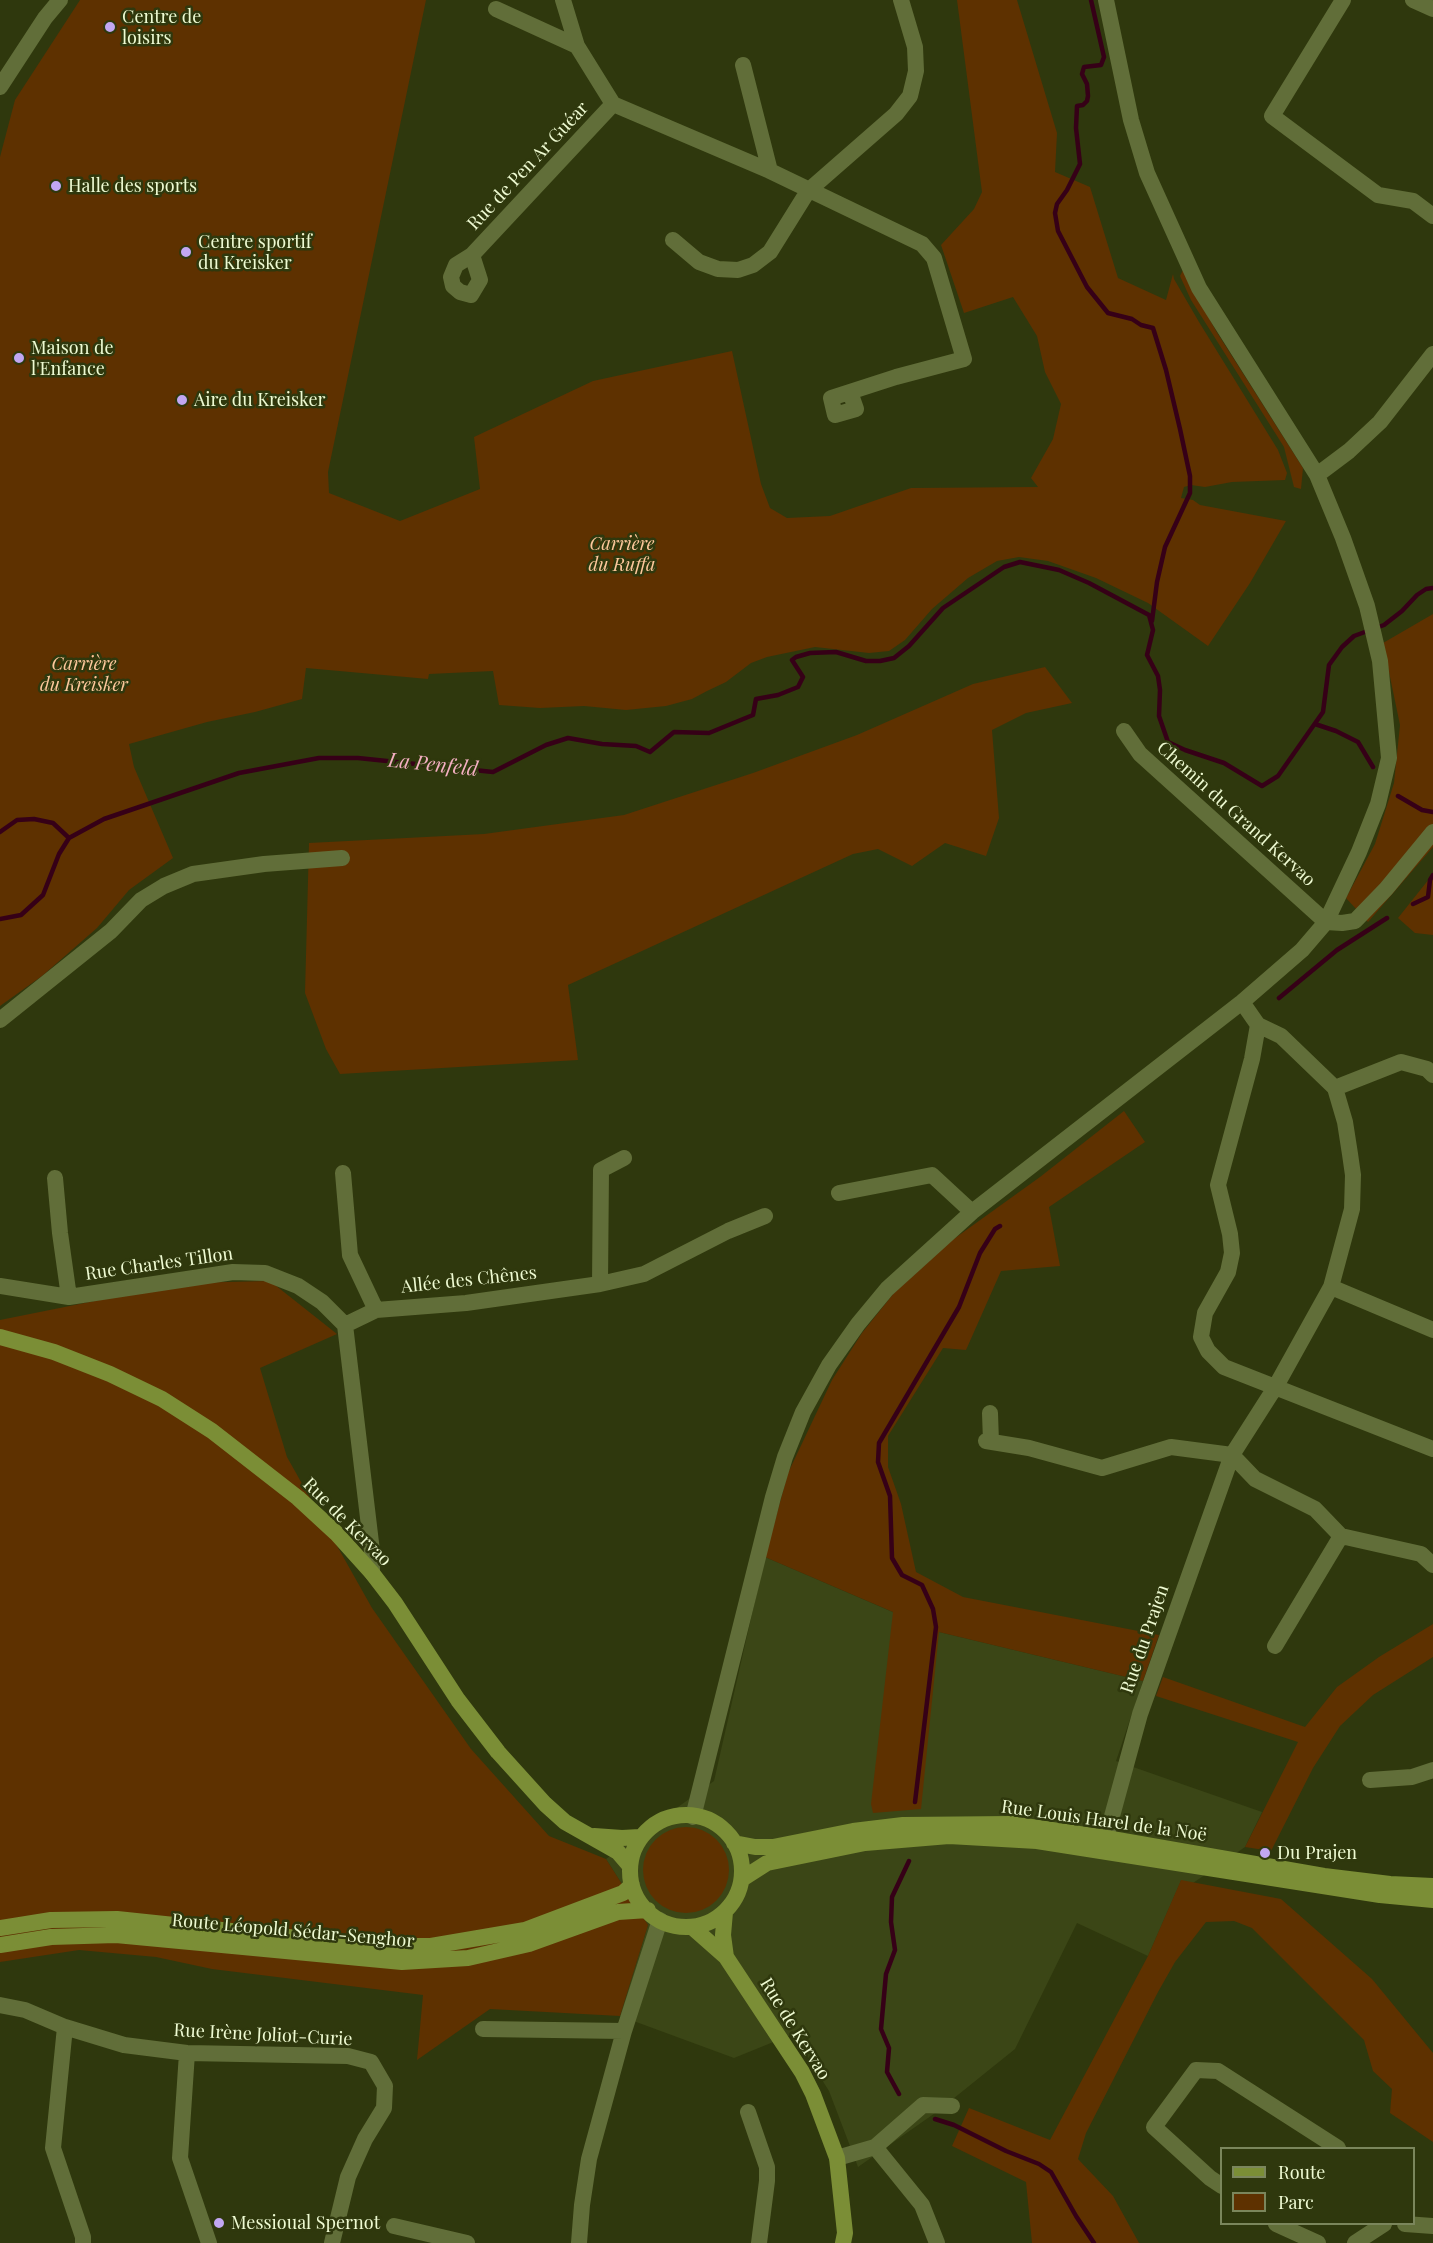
<!DOCTYPE html>
<html>
<head>
<meta charset="utf-8">
<style>
  body { margin:0 }
  #map { position:relative; width:1433px; height:2243px; overflow:hidden; background:#2f380d; font-family:"Playfair Display",serif }
  canvas { display:block }
  .legend { position:absolute; left:1220px; top:2147px; width:195px; height:78px; box-sizing:border-box; background:#2f380d; border:2px solid #7b865c; margin:0; padding:8px 10px; list-style:none; font-size:18px; color:#eefad2 }
  .legend li { display:flex; align-items:center; gap:12px; height:30px }
  .legend b { width:30px; border:2px solid #7b865c }
</style>
</head>
<body>
<div id="map">
<canvas width="1433" height="2243"></canvas>
<ul class="legend">
<li><b style="height:8px;background:#7b8e36"></b>Route</li>
<li><b style="height:16px;background:#5e3100"></b>Parc</li>
</ul>
</div>
<script>
const c = document.querySelector('canvas').getContext('2d');
c.lineJoin = 'round';
function fill(path, color) { c.fillStyle = color; c.fill(path, 'evenodd'); }
const toPath = rows => new Path2D(rows.map(r => 'M' + r).join(''));
function strokePath(path, color, width, dash) { c.strokeStyle = color; c.lineWidth = width; c.lineCap = dash ? 'butt' : 'round'; c.setLineDash(dash || []); c.stroke(path); }
function write(font, color, halo, rows, align = 'center') {
  c.font = font + ' "Playfair Display",serif'; c.lineWidth = 5; c.setLineDash([]); c.textBaseline = 'middle'; c.strokeStyle = halo; c.fillStyle = color; for (const [text, x, y, turn = 0] of rows) {
    c.save(); c.translate(x, y); c.rotate((+turn || 0) * Math.PI / 180); c.textAlign = isNaN(turn) ? turn : align; if (halo) c.strokeText(text, 0, 0); c.fillText(text, 0, 0); c.restore();
  }
}
const built = toPath([
  [765,1557,939,1632,1143,1681,1116,1761,1262,1812,1245,1847,1193,1883,1181,1881,1148,1956,1077,1923,1015,2049,938,2111,858,2167,829,2091,793,2034,734,2058,620,2016,648,1925,606,1859,714,1781]
]);
const green = toPath([
  [80,0,426,0,328,472,329,493,400,521,480,489,474,437,593,381,732,351,761,484,770,508,787,518,830,516,911,488,1038,487,1031,478,1053,439,1061,404,1045,372,1037,336,1013,297,964,313,941,245,974,209,982,192,957,0,1017,0,1057,133,1055,172,1090,187,1118,278,1166,300,1173,274,1174,279,1199,322,1278,450,1287,473,1285,480,1232,482,1205,487,1191,485,1184,487,1181,498,1193,500,1200,505,1286,521,1250,583,1208,646,1148,603,1096,578,1048,561,1019,557,997,561,968,578,932,609,905,640,889,651,869,653,815,647,767,657,751,663,726,682,707,691,692,699,666,706,626,710,584,706,540,708,499,705,493,671,429,674,428,679,306,668,302,699,255,712,207,722,129,744,134,767,173,858,129,890,97,928,42,976,0,1006,0,157,15,100],
  [1183,270,1216,331,1303,468,1301,489,1294,487,1284,447,1191,300,1180,276],
  [1433,614,1433,847,1368,922,1346,898,1375,844,1394,783,1400,725,1383,643],
  [1045,667,1072,703,1026,713,992,730,999,818,986,856,945,843,912,866,878,849,853,854,568,985,578,1060,340,1074,326,1049,305,993,309,843,484,834,624,815,753,773,857,735,973,684],
  [1433,874,1433,935,1415,933,1398,918],
  [1124,1111,1145,1142,1049,1207,1060,1266,1001,1271,966,1350,943,1348,888,1436,888,1467,901,1504,916,1572,963,1597,1159,1635,1143,1681,939,1632,921,1809,873,1813,871,1804,893,1612,765,1557,788,1473,832,1380,862,1333,894,1293,951,1241,1040,1177],
  [270,1281,337,1334,260,1368,287,1457,372,1608,471,1749,549,1836,606,1859,648,1925,620,2016,490,2009,417,2060,423,1995,212,1969,156,1957,79,1950,0,1962,0,1320,184,1283],
  [1433,1624,1433,1657,1373,1695,1340,1726,1313,1768,1271,1851,1245,1847,1298,1742,1156,1696,1163,1677,1305,1727,1337,1687,1379,1657],
  '643 1870a43 43 0 1 1 86 0a43 43 0 1 1-86 0Z',
  [1181,1880,1281,1899,1372,1979,1433,2053,1433,2142,1390,2113,1392,2089,1373,2071,1364,2040,1252,1928,1234,1921,1206,1922,1175,1962,1158,1992,1086,2133,1078,2159,1113,2196,1139,2243,1032,2243,1026,2182,952,2146,969,2108,1050,2140,1148,1956]
]);
const stream = toPath([
  [1091,0,1104,57,1101,65,1084,67,1082,74,1087,84,1088,96,1087,101,1083,105,1077,106,1076,128,1080,164,1067,190,1057,204,1055,213,1058,231,1087,287,1108,313,1132,319,1141,325,1153,328,1166,370,1180,429,1190,476,1190,493,1165,547,1157,582,1152,621],
  [1315,724,1336,731,1358,742,1373,767],
  [1398,796,1422,810,1433,812],
  [0,832,17,820,34,819,53,823,69,838],
  [1413,904,1428,897,1430,880,1433,875],
  [0,919,21,915,43,895,59,854,69,838,104,819,239,773,319,758,358,758,493,772,546,745,568,738,602,744,636,746,650,752,674,732,709,733,753,715,756,699,778,695,798,687,803,677,792,660,796,657,810,653,836,652,866,661,880,661,894,658,909,646,943,608,1004,567,1020,562,1059,570,1089,583,1149,615,1153,630,1147,655,1158,676,1160,690,1159,716,1168,742,1185,750,1224,763,1262,786,1278,776,1323,712,1329,665,1342,647,1354,636,1384,625,1402,611,1417,595,1426,589,1433,588],
  [1279,998,1337,950,1387,918],
  [915,1802,936,1627,933,1609,922,1585,902,1575,892,1558,890,1496,878,1462,879,1443,959,1307,980,1253,995,1229,1000,1226],
  [899,2094,887,2072,889,2048,881,2029,886,1974,895,1950,891,1922,892,1897,909,1861],
  [935,2119,954,2125,1006,2151,1039,2164,1051,2172,1076,2216,1094,2243]
]);
const minor = toPath([
  [563,0,577,46,613,104,770,171,922,244,934,258,964,359,896,377,831,398,835,415,856,409,850,392],
  [1343,0,1272,116,1378,195,1413,201,1433,216],
  [1413,0,1433,9],
  [496,9,577,46],
  [743,65,770,171],
  [0,87,45,18,60,0],
  [673,240,699,262,718,269,738,270,753,265,770,252,808,191,896,114,910,96,916,71,915,47,901,0],
  [472,255,480,280,471,295,460,292,453,286,451,277,456,265,472,255,613,104],
  [1317,475,1349,451,1380,422,1433,354],
  [1124,731,1140,754,1326,922],
  [1326,922,1342,923,1355,921,1386,889,1433,832],
  [1242,1002,1258,1025,1252,1059,1218,1185,1230,1234,1232,1253,1228,1272,1205,1313,1201,1337,1208,1351,1224,1367,1433,1449],
  [0,1020,111,931,141,900,164,886,193,874,264,864,342,858],
  [1335,1088,1401,1062,1427,1069,1433,1075],
  [343,1173,350,1255,376,1310],
  [55,1178,60,1233,69,1297],
  [839,1193,932,1175,972,1212],
  [600,1284,601,1170,624,1158],
  [0,1286,69,1297,233,1272,265,1273,298,1286,322,1302,345,1325,372,1551,372,1573],
  [1331,1287,1433,1330],
  [345,1325,376,1310,466,1303,600,1284,644,1274,728,1231,765,1216],
  [990,1413,991,1442],
  [986,1441,1029,1448,1102,1468,1171,1447,1232,1455,1255,1479,1315,1509,1341,1536,1421,1554,1433,1565],
  [1275,1646,1341,1536],
  [1370,1780,1412,1777,1433,1770],
  [693,1817,773,1497,785,1457,803,1412,829,1365,858,1324,887,1289,972,1212,1242,1002,1302,950,1326,922,1359,852,1378,804,1389,758,1380,661,1367,606,1343,538,1317,475,1199,288,1147,173,1131,120,1106,0],
  [1106,1838,1140,1714,1232,1455,1276,1386,1331,1287,1352,1209,1353,1175,1350,1154,1345,1122,1335,1088,1281,1036,1258,1025],
  [0,2005,25,2010,65,2027,124,2045,187,2053,348,2056,371,2062,385,2086,384,2108,365,2139,348,2177,332,2243],
  [65,2027,53,2148,83,2237,83,2243],
  [483,2029,624,2031],
  [187,2053,180,2158,209,2243],
  [748,2112,767,2167,767,2181,759,2243],
  [875,2147,922,2205,937,2243],
  [837,2158,875,2147,923,2105,952,2106],
  [1222,2186,1210,2178,1154,2127,1196,2070,1218,2071,1338,2148],
  [1276,2224,1318,2243],
  [1405,2224,1433,2226],
  [394,2226,467,2243],
  [579,2243,582,2205,589,2159,624,2031,660,1920],
  [1355,2243,1384,2224]
]);
const secondary = toPath([
  [0,1337,54,1352,110,1374,162,1399,212,1431,298,1498,336,1533,372,1573,395,1603,458,1700,498,1752,545,1804,565,1822,618,1852,630,1866],
  '630 1871a56 56 0 1 1 112 0a56 56 0 1 1-112 0Z',
  [594,1836,622,1838,640,1837],
  [734,1843,755,1847,773,1847,853,1831,903,1825,1011,1824,1106,1838,1324,1876,1390,1884,1433,1886],
  [742,1879,767,1863,865,1843,949,1836,1037,1841,1380,1895,1433,1900],
  [725,1912,723,1935,726,1957],
  [692,1927,726,1957,802,2072,813,2094,837,2158,845,2233,843,2243],
  [0,1928,51,1920,117,1919,317,1940,399,1946,431,1946,525,1930,623,1893,632,1885],
  [0,1945,51,1937,116,1935,402,1962,468,1958,529,1944,618,1912,648,1910]
]);
const markers = [
  [110,27,6,"#c2a7f2"],
  [56,186,6,"#c2a7f2"],
  [186,252,6,"#c2a7f2"],
  [19,358,6,"#c2a7f2"],
  [182,400,6,"#c2a7f2"],
  [1265,1853,6,"#c2a7f2"],
  [219,2223,6,"#c2a7f2"]
];
const poiNames = [
  ["Centre de",122,17],
  ["loisirs",122,38],
  ["Halle des sports",68,186],
  ["Centre sportif",198,242],
  ["du Kreisker",198,263],
  ["Maison de",31,348],
  ["l'Enfance",31,369],
  ["Aire du Kreisker",194,400],
  ["Du Prajen",1277,1853],
  ["Messioual Spernot",231,2223]
];
const streetNames = [
  ["Rue de Pen Ar Guéar",528,166,-47],
  ["Chemin du Grand Kervao",1236,814,42],
  ["Rue Charles Tillon",159,1264,-8],
  ["Allée des Chênes",469,1280,-6],
  ["Rue de Kervao",347,1522,45],
  ["Rue du Prajen",1145,1639,-71],
  ["Rue Louis Harel de la Noë",1104,1821,8],
  ["Route Léopold Sédar-Senghor",293,1931,5],
  ["Rue de Kervao",795,2029,58],
  ["Rue Irène Joliot-Curie",263,2035,3]
];
const parkNames = [
  ["Carrière",622,544],
  ["du Ruffa",622,565],
  ["Carrière",84,664],
  ["du Kreisker",84,685]
];
const waterNames = [
  ["La Penfeld",433,765,6]
];
fill(built, '#3b4616');
fill(green, '#5e3100');
strokePath(stream, '#360017', 4.5);
strokePath(minor, '#616e39', 16);
strokePath(secondary, '#7b8e36', 16);
for (const [x, y, r, color] of markers) { const dot = new Path2D(); dot.arc(x, y, r, 0, 2 * Math.PI); c.fillStyle = color; c.fill(dot); strokePath(dot, '#2f380d', 2); }
write('18px', '#eefad2', '#2f380d', poiNames, 'left');
write('18px', '#eefad2', '#2f380d', streetNames);
write('italic 18px', '#fec89c', '#2f380d', parkNames);
write('italic 20px', '#f4afc2', '#2f380d', waterNames);
</script>
</body>
</html>
